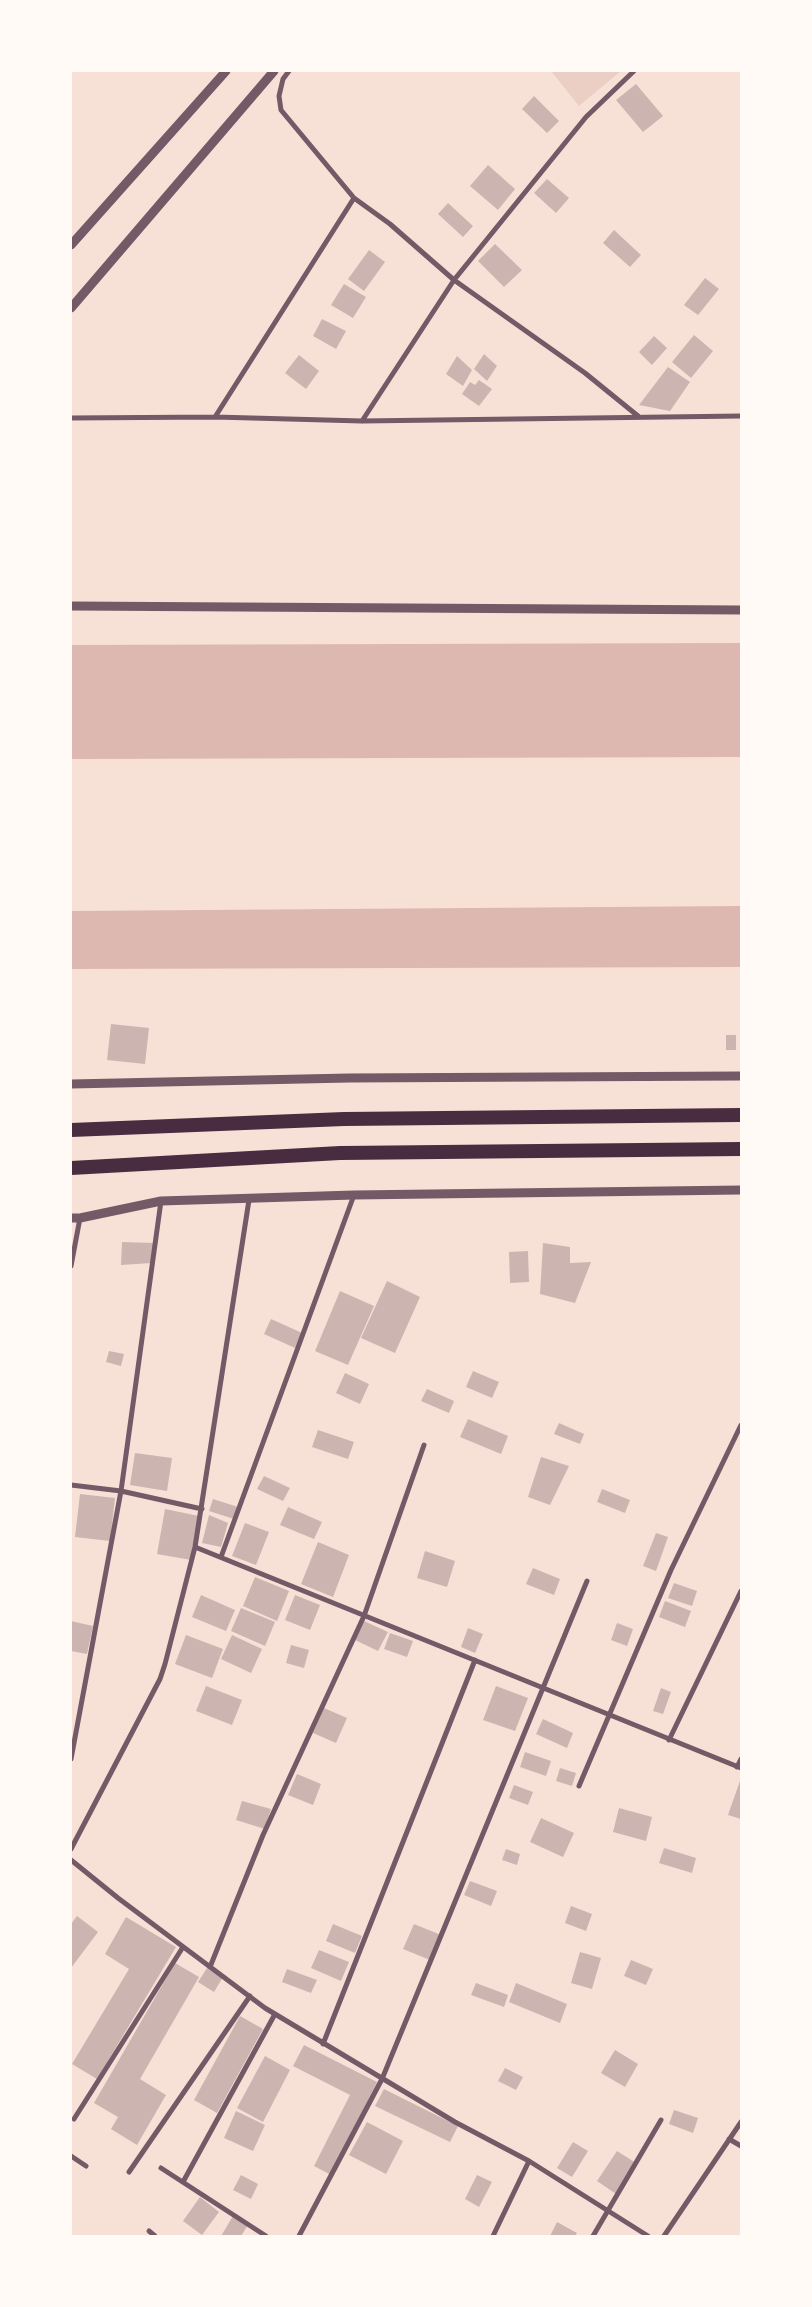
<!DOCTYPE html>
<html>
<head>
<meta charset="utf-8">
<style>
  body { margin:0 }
  #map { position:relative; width:812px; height:2307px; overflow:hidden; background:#f7e1d7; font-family:Bitter,serif }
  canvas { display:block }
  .frame { position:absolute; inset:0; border:72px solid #fffaf5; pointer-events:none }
</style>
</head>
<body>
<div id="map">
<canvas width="812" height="2307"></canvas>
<div class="frame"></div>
</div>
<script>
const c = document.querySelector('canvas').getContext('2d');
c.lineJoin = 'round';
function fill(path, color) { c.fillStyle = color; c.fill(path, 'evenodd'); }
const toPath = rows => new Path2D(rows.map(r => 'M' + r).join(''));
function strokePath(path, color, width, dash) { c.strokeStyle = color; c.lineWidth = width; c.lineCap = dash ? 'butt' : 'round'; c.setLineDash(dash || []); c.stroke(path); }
const green = toPath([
  [551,71,621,71,579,106]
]);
const water = toPath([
  [741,643,741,757,71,759,71,645],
  [741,906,741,967,71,969,71,911]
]);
const building = toPath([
  [636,84,663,116,643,132,616,100],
  [534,96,559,121,547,133,522,109],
  [488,165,515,189,498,210,470,186],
  [547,179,569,198,556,213,534,193],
  [448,203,473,226,463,237,438,214],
  [614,230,641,255,630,267,603,243],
  [495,244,522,270,504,287,478,261],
  [369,250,385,262,364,291,348,279],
  [705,278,719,289,698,315,684,305],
  [344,284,366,297,353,318,331,305],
  [322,319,346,331,336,349,313,336],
  [694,335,713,351,691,378,672,362],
  [654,336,667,348,652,365,639,352],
  [484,354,497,366,487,381,474,369],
  [299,355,319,371,306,389,285,373],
  [457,356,472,370,463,386,446,374],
  [668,367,690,382,670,411,639,405],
  [479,380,492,389,479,406,462,394,470,382,475,385],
  [111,1024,149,1028,145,1064,107,1060],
  [726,1035,736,1035,736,1050,726,1050],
  [122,1242,155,1243,152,1263,121,1265],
  [543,1243,570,1247,570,1263,591,1262,575,1303,540,1294],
  [528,1251,529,1282,510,1283,509,1252],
  [387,1281,420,1297,395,1353,361,1338],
  [340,1291,374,1306,348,1365,315,1351],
  [271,1319,302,1333,295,1348,264,1334],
  [109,1351,124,1354,121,1366,106,1362],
  [473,1371,499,1382,492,1398,466,1387],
  [345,1373,369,1384,360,1404,336,1393],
  [427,1389,454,1401,449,1413,421,1401],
  [468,1419,508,1436,501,1454,460,1437],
  [559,1423,584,1434,580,1444,554,1434],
  [318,1430,354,1442,348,1459,312,1447],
  [135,1453,172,1458,167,1491,130,1485],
  [541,1457,569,1466,550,1505,528,1497],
  [264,1476,290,1488,283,1501,257,1489],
  [602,1489,630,1500,625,1513,597,1502],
  [80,1494,115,1498,110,1541,75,1537],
  [213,1499,238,1507,234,1519,209,1511],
  [288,1507,322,1522,314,1539,280,1525],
  [165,1509,199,1516,191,1560,157,1554],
  [209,1515,228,1523,221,1547,202,1543],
  [245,1523,269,1532,256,1565,232,1556],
  [656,1533,668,1537,656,1571,643,1566],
  [318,1542,349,1555,333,1597,301,1584],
  [425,1551,455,1561,447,1587,417,1578],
  [533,1568,560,1579,554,1595,526,1584],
  [255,1577,289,1591,277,1621,243,1606],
  [674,1583,697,1591,692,1606,668,1598],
  [201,1595,235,1610,226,1631,192,1617],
  [295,1595,320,1605,310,1630,285,1620],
  [665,1601,691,1611,685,1627,659,1617],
  [241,1608,275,1622,265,1646,231,1631],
  [71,1621,93,1626,87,1654,71,1651],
  [364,1621,388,1632,378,1651,355,1640],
  [617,1623,633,1629,627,1646,611,1640],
  [468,1628,483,1634,475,1653,461,1647],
  [390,1633,413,1641,407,1657,384,1649],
  [186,1635,223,1649,212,1678,175,1664],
  [232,1635,262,1649,251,1673,221,1659],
  [291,1645,309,1650,304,1668,286,1663],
  [206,1686,242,1700,232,1725,196,1711],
  [496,1686,528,1698,515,1731,483,1720],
  [661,1688,671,1692,663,1714,653,1711],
  [324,1708,347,1718,336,1743,313,1733],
  [543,1719,573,1733,567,1748,536,1734],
  [525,1752,551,1761,546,1776,520,1767],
  [560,1768,576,1773,572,1786,556,1781],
  [297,1774,321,1784,313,1805,288,1795],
  [741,1778,741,1819,728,1815],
  [514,1785,533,1792,528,1805,509,1798],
  [242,1801,271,1809,265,1829,236,1820],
  [619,1808,652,1817,646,1841,613,1832],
  [541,1818,574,1833,563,1857,530,1842],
  [664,1848,696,1858,692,1873,659,1863],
  [506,1849,520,1854,517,1865,502,1860],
  [470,1881,497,1891,491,1906,464,1895],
  [571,1906,592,1914,586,1931,565,1923],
  [77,1916,98,1932,71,1968,71,1924],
  [126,1917,176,1947,97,2079,72,2064,129,1969,105,1954],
  [333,1924,362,1936,355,1953,326,1941],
  [414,1924,441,1935,430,1960,403,1949],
  [319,1950,349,1962,341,1981,311,1968],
  [580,1952,601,1958,592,1989,571,1983],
  [631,1960,653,1969,646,1985,624,1976],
  [175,1963,199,1977,140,2079,166,2095,137,2145,111,2129,118,2117,94,2103],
  [207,1968,223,1977,214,1992,198,1982],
  [287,1969,317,1980,311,1993,282,1982],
  [476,1983,508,1995,504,2007,471,1995],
  [516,1983,567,2004,560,2023,509,2002],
  [240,2016,263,2029,217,2113,194,2100],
  [304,2045,377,2082,331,2175,314,2166,350,2095,293,2066],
  [615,2050,638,2064,625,2087,601,2073],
  [265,2056,290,2070,263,2122,237,2108],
  [505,2068,523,2077,516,2090,498,2081],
  [384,2089,458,2126,450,2142,375,2106],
  [674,2110,698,2118,693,2133,669,2124],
  [236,2111,265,2125,253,2151,224,2138],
  [367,2122,403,2141,386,2174,349,2155],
  [573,2142,588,2151,572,2177,557,2168],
  [617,2151,636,2163,616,2194,597,2181],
  [241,2175,258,2184,251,2199,233,2190],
  [477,2175,492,2182,479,2207,465,2199],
  [200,2197,219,2212,202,2235,183,2221],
  [233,2216,248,2225,241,2236,221,2236],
  [557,2222,577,2233,575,2236,550,2236]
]);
const minor = toPath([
  [289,71,283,79,279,96,281,110,354,198,390,224,454,280,585,373,638,416],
  [215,417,354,198],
  [71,418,215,417,362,421,741,416],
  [362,421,454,280,586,117,634,71],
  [71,1266,80,1218],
  [71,1485,121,1491,202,1509],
  [195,1547,741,1768],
  [221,1557,354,1195],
  [669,1740,741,1591],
  [71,1759,121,1491,161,1201],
  [737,1767,741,1759],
  [579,1786,671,1570,741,1425],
  [71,1849,160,1679,165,1664,195,1547,249,1200],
  [71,1860,118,1898,265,2008,455,2122,529,2161,648,2236],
  [210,1967,263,1835,364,1616,424,1445],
  [323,2044,475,1660],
  [74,2119,183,1947],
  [729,2139,741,2146],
  [71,2156,86,2166],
  [161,2168,266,2236],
  [129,2172,250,1996],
  [183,2182,275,2014],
  [149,2231,155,2236],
  [299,2236,382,2079,587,1581],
  [493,2236,529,2161],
  [593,2236,661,2120],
  [664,2236,741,2122]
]);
const tertiary = toPath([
  [71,245,226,71],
  [71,308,274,71],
  [71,606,741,610],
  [71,1084,349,1078,741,1076],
  [71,1218,80,1218,161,1201,354,1195,741,1190]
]);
const trunk = toPath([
  [71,1130,344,1119,741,1115],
  [71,1168,340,1153,741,1149]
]);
fill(green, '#ebcfc5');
fill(water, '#dcb8b0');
fill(building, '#ccb4b1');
strokePath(minor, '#755966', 5);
strokePath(tertiary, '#755966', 9);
strokePath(trunk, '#4a2c40', 14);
</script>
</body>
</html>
